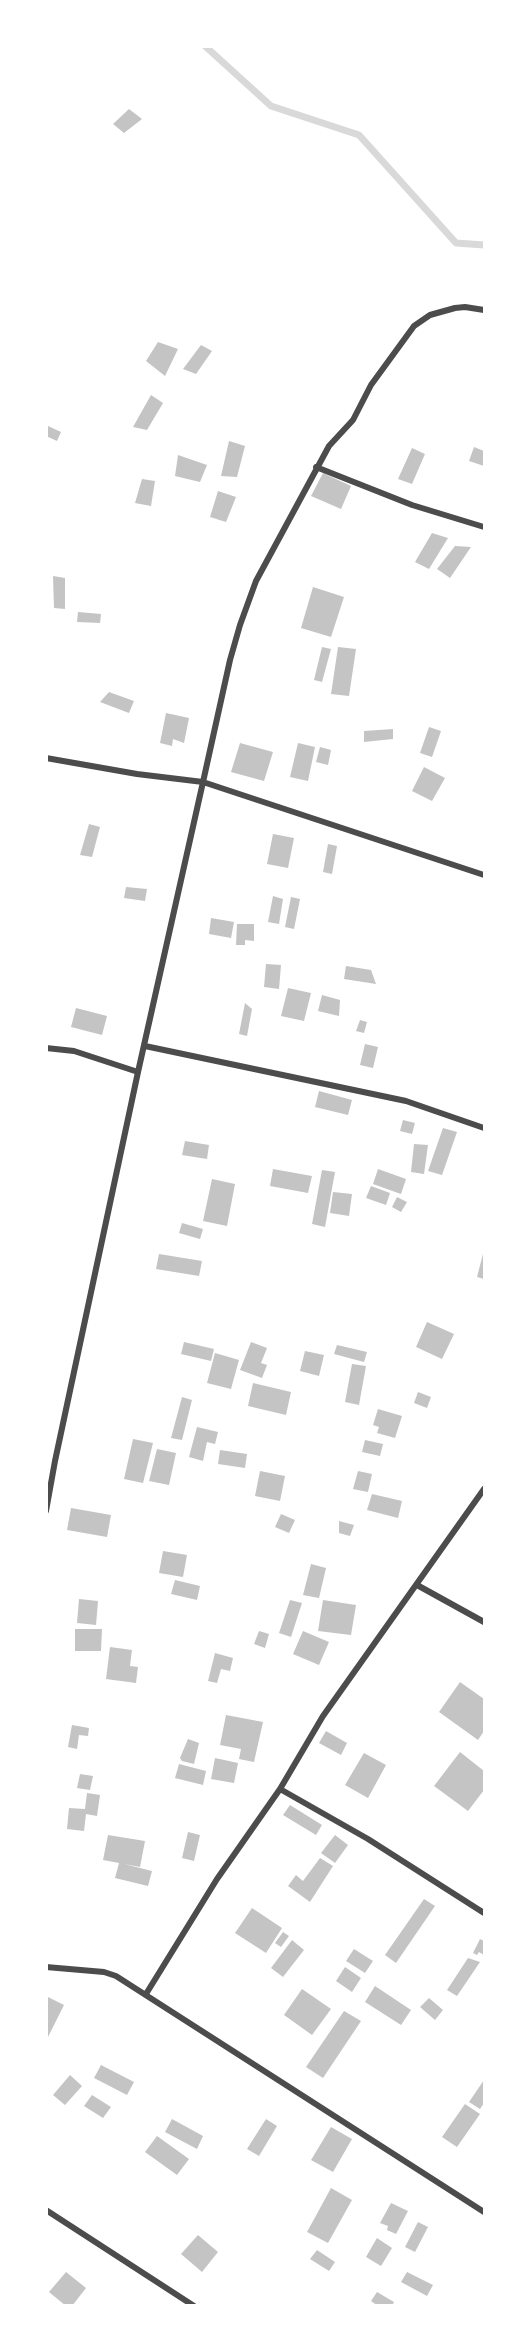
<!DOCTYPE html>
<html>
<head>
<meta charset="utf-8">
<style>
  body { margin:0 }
  #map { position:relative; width:531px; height:2352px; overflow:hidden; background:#fff; font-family:Cabin,sans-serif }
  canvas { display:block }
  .frame { position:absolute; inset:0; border:48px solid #fff; pointer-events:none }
</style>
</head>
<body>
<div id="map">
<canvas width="531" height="2352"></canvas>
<div class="frame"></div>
</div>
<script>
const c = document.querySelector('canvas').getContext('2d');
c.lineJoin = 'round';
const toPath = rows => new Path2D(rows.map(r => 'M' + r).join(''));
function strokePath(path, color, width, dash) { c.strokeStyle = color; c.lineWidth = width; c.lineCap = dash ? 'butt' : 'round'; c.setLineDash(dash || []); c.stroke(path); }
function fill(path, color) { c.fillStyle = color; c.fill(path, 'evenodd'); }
const stream = toPath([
  [205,46,271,106,359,135,456,243,484,245]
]);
const building = toPath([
  [129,109,142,119,124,133,113,124],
  [158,342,178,349,165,376,146,361],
  [201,345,212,351,196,374,183,369],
  [151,395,163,403,147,430,133,427],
  [48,426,61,432,57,441,46,436],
  [229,441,245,446,237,477,221,476],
  [474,447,484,451,484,466,469,461],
  [412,448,425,454,412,484,398,479],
  [178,455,207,465,200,482,175,476],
  [323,473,351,486,341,509,311,496],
  [142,479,155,481,151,506,135,503],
  [218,491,236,497,226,522,210,517],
  [432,533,448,538,429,569,415,562],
  [455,546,471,547,450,578,437,569],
  [53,576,65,578,65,609,54,608],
  [313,587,344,597,331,637,301,628],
  [78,612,101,614,100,623,77,622],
  [322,647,331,649,322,682,314,680],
  [338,647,356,649,349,696,331,694],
  [109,692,134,701,129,713,100,702],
  [166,713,189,718,184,743,173,739,172,746,160,743],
  [429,727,441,731,432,757,420,753],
  [393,729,393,739,364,742,364,731],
  [240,743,273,752,264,781,231,772],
  [298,743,315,747,308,781,290,777],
  [320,747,331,750,328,765,316,762],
  [424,767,445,778,432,801,412,791],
  [89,824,100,827,92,857,80,855],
  [273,834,294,838,288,868,267,864],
  [328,844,337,846,332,874,323,872],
  [126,887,147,889,145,901,124,898],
  [273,896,283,899,279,924,268,922],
  [291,897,300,899,294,929,285,927],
  [211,918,234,922,231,938,209,934],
  [237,924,254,924,254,941,245,940,245,945,236,945],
  [266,964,281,965,279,989,264,987],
  [346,966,371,970,376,984,344,979],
  [288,988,311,993,304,1021,281,1016],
  [322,995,340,1000,339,1016,318,1011],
  [245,1003,252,1009,247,1036,239,1034],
  [76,1008,107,1016,102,1035,71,1027],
  [360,1020,367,1022,364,1033,356,1031],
  [365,1044,378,1047,373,1068,360,1065],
  [319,1091,352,1100,348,1115,315,1107],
  [403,1120,415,1123,412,1134,400,1131],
  [443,1128,457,1132,442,1175,428,1171],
  [185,1141,209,1145,207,1159,182,1155],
  [414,1144,428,1145,424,1174,411,1172],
  [273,1169,312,1176,308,1193,270,1186],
  [378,1169,406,1179,401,1194,373,1184],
  [322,1170,335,1172,325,1227,312,1224],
  [212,1179,235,1184,227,1226,203,1221],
  [371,1186,390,1193,386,1205,366,1198],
  [333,1192,352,1194,349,1216,330,1213],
  [397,1197,407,1202,401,1212,392,1207],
  [182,1223,203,1229,200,1239,179,1233],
  [484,1250,484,1279,477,1277],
  [159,1254,202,1261,199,1276,156,1269],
  [427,1322,454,1334,442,1359,416,1347],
  [184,1342,214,1349,211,1361,181,1354],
  [251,1342,267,1348,261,1363,267,1365,262,1378,240,1370],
  [337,1345,367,1352,364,1362,334,1354],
  [305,1351,324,1355,319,1376,300,1371],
  [215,1353,239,1360,231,1389,207,1383],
  [352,1364,366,1366,359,1405,345,1402],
  [253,1383,291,1392,286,1415,248,1406],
  [418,1392,431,1397,427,1408,414,1403],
  [182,1397,192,1400,182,1440,171,1438],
  [378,1409,402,1416,395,1438,377,1433,379,1427,373,1425],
  [197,1427,218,1432,215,1444,207,1442,203,1461,189,1457],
  [133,1439,153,1443,143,1483,124,1479],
  [365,1440,383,1444,380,1456,362,1452],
  [157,1449,176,1453,169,1485,149,1481],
  [220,1450,247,1454,245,1468,218,1464],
  [260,1471,285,1476,280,1501,255,1496],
  [358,1471,372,1474,368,1492,353,1489],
  [372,1494,402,1501,398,1518,367,1510],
  [71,1508,111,1515,107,1537,67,1530],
  [281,1514,295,1520,289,1533,275,1527],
  [339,1521,354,1525,350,1536,339,1533],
  [163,1551,187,1555,183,1577,159,1573],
  [311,1564,326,1568,319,1598,303,1595],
  [175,1580,200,1586,197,1600,171,1594],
  [79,1599,98,1601,96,1625,77,1623],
  [290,1600,302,1603,291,1637,279,1633],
  [323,1600,356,1605,351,1635,318,1631],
  [75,1629,102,1629,101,1651,75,1651],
  [259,1631,269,1634,265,1648,254,1644],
  [303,1631,329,1642,319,1665,293,1654],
  [110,1647,132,1650,130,1666,138,1667,136,1683,106,1679],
  [215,1653,233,1658,230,1671,221,1669,217,1683,208,1681],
  [460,1682,484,1699,484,1731,478,1740,439,1712],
  [226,1715,263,1722,254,1762,239,1759,241,1749,220,1745],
  [72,1725,89,1728,88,1736,79,1735,77,1749,68,1747],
  [326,1731,347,1743,341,1755,319,1743],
  [188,1739,199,1743,194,1764,182,1761,180,1758],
  [460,1752,484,1771,484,1790,468,1811,434,1786],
  [364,1753,386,1765,368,1798,345,1785],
  [215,1758,238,1763,234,1783,211,1779],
  [179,1764,206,1771,203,1785,175,1778],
  [80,1774,93,1776,90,1790,77,1788],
  [87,1793,100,1795,97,1816,86,1814,84,1831,67,1829,69,1808,85,1809],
  [290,1805,322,1825,316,1835,283,1815],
  [188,1832,200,1835,194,1861,182,1858],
  [108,1835,145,1841,140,1867,124,1864,152,1871,148,1886,115,1878,119,1863,103,1860],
  [335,1835,348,1845,335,1863,321,1853],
  [320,1858,333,1866,310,1902,288,1886,296,1875,303,1881],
  [424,1899,435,1906,396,1963,385,1955],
  [252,1908,282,1928,266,1953,235,1933],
  [283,1932,289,1936,281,1947,275,1943],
  [480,1939,484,1941,484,1955,479,1952,477,1955,473,1953],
  [292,1940,304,1950,283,1977,271,1968],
  [354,1949,373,1961,365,1973,346,1961],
  [468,1958,480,1962,457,1996,447,1990],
  [345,1967,361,1978,352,1992,336,1981],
  [375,1986,411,2010,401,2025,365,2002],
  [302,1989,331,2009,312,2035,284,2015],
  [48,1997,64,2005,46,2041,46,2000],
  [429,1998,443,2010,435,2020,420,2007],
  [344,2011,361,2021,323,2078,306,2067],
  [101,2065,134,2082,127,2095,94,2078],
  [70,2075,82,2086,65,2105,53,2095],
  [484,2080,484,2103,480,2109,469,2102],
  [92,2095,111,2107,103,2118,84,2106],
  [465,2104,480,2114,457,2147,442,2137],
  [172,2119,203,2136,197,2149,165,2132],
  [266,2119,277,2126,259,2156,247,2149],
  [331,2127,352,2139,333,2172,311,2160],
  [157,2136,189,2159,177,2175,145,2152],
  [331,2188,352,2200,328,2243,307,2232],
  [391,2203,408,2211,396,2234,387,2230,388,2226,380,2223],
  [418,2222,428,2227,415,2252,405,2247],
  [198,2235,218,2252,202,2272,181,2254],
  [377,2238,392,2248,381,2266,366,2257],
  [317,2250,335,2262,329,2271,310,2259],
  [66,2272,86,2288,72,2306,66,2306,49,2292],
  [407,2272,433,2285,427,2296,401,2282],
  [377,2292,394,2302,392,2306,378,2306,371,2301]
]);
const minor = toPath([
  [316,467,412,505,484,527],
  [46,758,137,774,203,782,484,875],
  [145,1046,406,1101,484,1128],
  [46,1048,74,1051,138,1072],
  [46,1511,55,1461,138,1072,203,782,230,660,240,625,256,581,329,446,353,420,371,385,414,326,430,315,455,308,465,307,484,310],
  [417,1585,484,1622],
  [280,1789,368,1839,484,1913],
  [46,1967,104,1972,116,1976,484,2212],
  [146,1994,217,1879,280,1789,323,1716,484,1489],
  [46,2210,194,2306]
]);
strokePath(stream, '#d9d9d9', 7);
fill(building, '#c4c4c4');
strokePath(minor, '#4c4c4c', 6);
</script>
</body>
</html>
